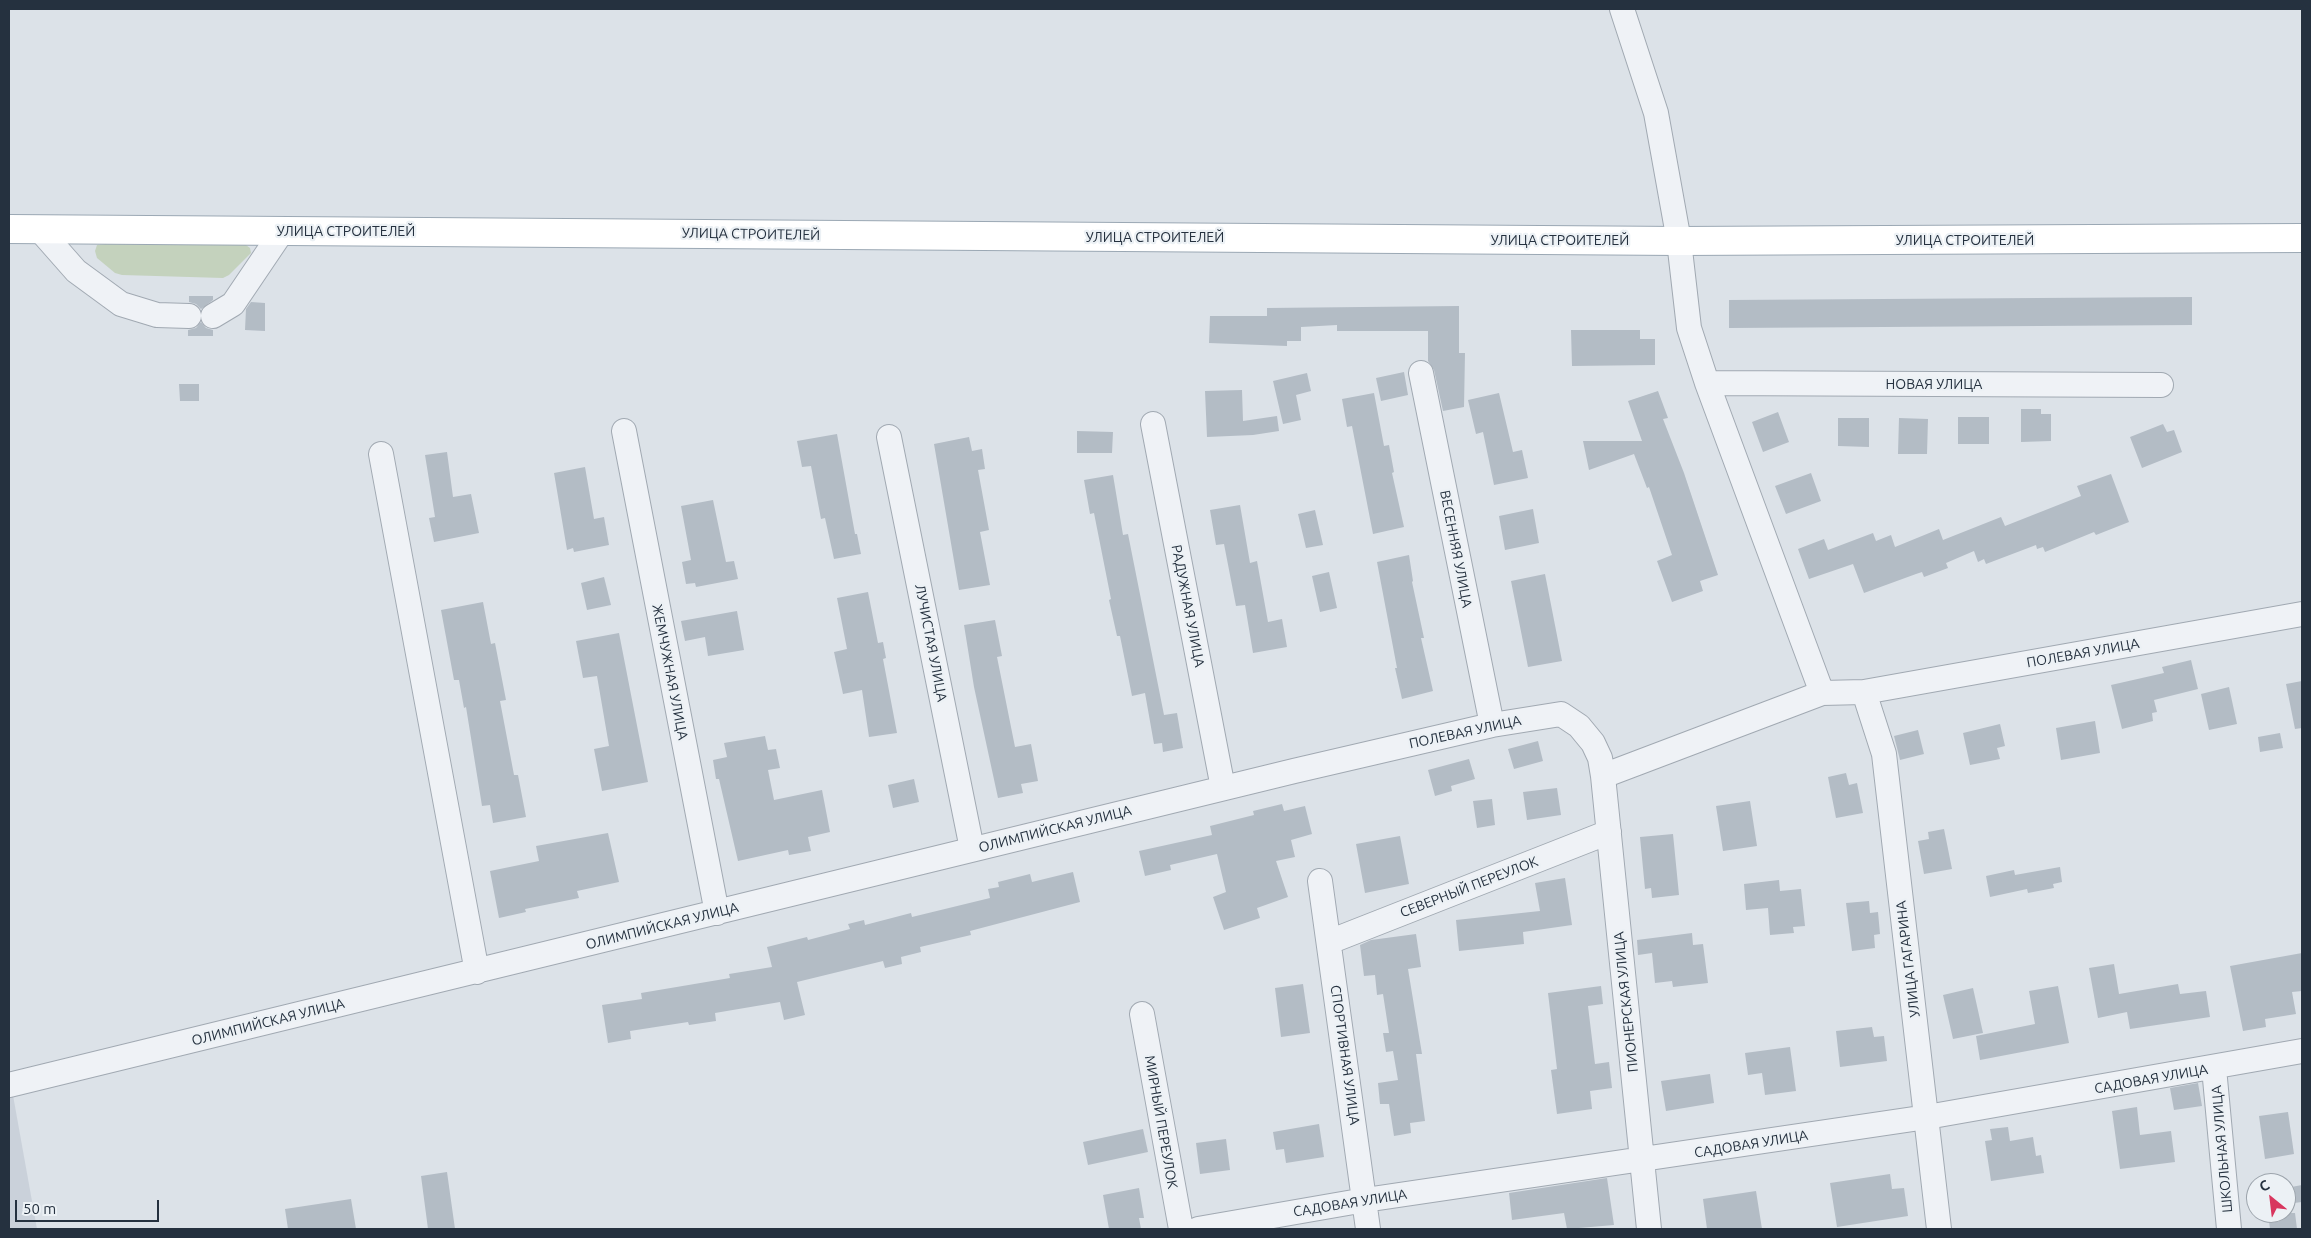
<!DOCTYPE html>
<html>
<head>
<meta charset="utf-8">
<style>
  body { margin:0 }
  #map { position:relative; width:2311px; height:1238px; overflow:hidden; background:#dce2e8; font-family:Ubuntu,sans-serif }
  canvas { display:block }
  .frame { position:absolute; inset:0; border:10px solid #25313f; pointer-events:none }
  .north { position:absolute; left:2246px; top:1173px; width:50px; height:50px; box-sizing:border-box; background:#ecf1f5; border:1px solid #9ca4ac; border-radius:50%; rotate:331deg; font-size:14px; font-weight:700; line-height:20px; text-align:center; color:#25313f }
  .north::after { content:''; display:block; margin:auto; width:18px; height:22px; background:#d8365e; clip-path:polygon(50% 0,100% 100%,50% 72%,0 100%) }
  .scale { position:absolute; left:15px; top:1200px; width:144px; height:22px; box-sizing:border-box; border:2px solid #25313f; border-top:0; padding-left:6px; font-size:15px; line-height:18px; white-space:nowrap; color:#25313f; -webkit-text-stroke:4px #ecf1f5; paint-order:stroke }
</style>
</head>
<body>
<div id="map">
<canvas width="2311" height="1238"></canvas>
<div class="frame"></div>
<div class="north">С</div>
<div class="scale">50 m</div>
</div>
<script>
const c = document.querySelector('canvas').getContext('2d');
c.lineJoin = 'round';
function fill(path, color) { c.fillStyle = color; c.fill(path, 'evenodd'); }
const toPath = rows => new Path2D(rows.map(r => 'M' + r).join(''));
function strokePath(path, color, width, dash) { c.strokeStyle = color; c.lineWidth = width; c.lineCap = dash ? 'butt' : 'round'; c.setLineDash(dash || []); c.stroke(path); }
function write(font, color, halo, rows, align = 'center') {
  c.font = font + ' Ubuntu,sans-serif'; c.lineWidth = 4.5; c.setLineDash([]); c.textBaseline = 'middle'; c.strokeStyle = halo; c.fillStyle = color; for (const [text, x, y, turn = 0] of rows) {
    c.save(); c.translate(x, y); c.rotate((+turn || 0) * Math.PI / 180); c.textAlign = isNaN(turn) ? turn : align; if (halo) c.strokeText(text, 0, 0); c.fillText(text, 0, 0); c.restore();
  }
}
const built = toPath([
  [9,1073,37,1229,9,1229]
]);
const green = toPath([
  [104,244,246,245,250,248,251,253,229,275,223,278,122,275,115,273,97,258,95,251,97,245]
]);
const building = toPath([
  [189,296,213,296,213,300,201,309,196,304,189,302],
  [2192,297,2192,325,1729,328,1729,300],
  [251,302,265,303,265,331,245,330,246,309],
  [1459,306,1459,353,1465,353,1464,407,1443,411,1434,370,1428,361,1428,331,1337,331,1337,325,1301,327,1301,341,1287,341,1287,346,1209,343,1210,316,1267,316,1267,308],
  [201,322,206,328,213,330,213,336,188,336,188,330,196,328],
  [1571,330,1640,330,1640,339,1655,339,1655,365,1572,366],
  [1404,372,1408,395,1381,401,1376,378],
  [1307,373,1311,391,1296,395,1301,420,1283,424,1273,381],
  [179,384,199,384,199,401,180,401],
  [1242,390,1243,421,1277,416,1279,431,1253,435,1207,437,1205,391],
  [1658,391,1668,418,1663,419,1684,473,1718,575,1700,581,1703,591,1672,602,1657,561,1672,555,1649,487,1647,488,1634,454,1589,470,1583,441,1642,441,1628,401],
  [1374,393,1384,446,1389,445,1394,472,1392,473,1404,527,1373,534,1352,426,1347,427,1342,399],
  [1499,393,1513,452,1522,450,1528,478,1494,485,1483,432,1476,434,1468,400],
  [2021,409,2041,409,2041,414,2051,414,2051,441,2021,442],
  [1778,412,1789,442,1763,452,1752,422],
  [1958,417,1989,417,1989,444,1958,444],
  [1838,418,1869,418,1869,447,1838,446],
  [1899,418,1928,419,1927,454,1898,454],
  [2163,424,2167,432,2174,430,2182,452,2142,468,2130,437],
  [1077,431,1113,432,1112,453,1077,453],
  [837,434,855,534,857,534,861,554,834,559,825,518,821,519,811,466,802,467,797,441],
  [969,437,972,451,982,449,985,469,978,470,989,530,980,532,990,585,959,590,934,444],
  [447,452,453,497,471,494,479,533,434,542,429,518,435,517,425,455],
  [585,467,594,519,604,517,609,545,574,552,573,548,567,550,554,473],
  [1811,473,1821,501,1786,514,1775,486],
  [2111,474,2129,522,2096,535,2094,532,2045,552,2043,547,2037,549,2036,545,1986,564,1984,559,1978,562,1974,551,1946,563,1948,568,1924,577,1922,572,1916,574,1864,593,1853,564,1809,579,1798,549,1824,539,1828,550,1873,533,1876,541,1891,535,1895,547,1939,529,1943,540,2001,517,2005,526,2081,496,2077,486],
  [1113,475,1123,535,1128,534,1164,715,1177,713,1183,748,1163,752,1162,743,1154,744,1145,693,1132,696,1120,636,1117,636,1109,600,1111,599,1094,513,1090,514,1084,480],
  [713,500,726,562,734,561,738,579,696,587,695,583,686,584,682,562,691,560,681,506],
  [1240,505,1250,563,1257,561,1268,622,1282,619,1287,647,1253,653,1245,605,1236,606,1224,544,1216,545,1210,510],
  [1533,509,1539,543,1505,550,1499,516],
  [1315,510,1323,545,1306,548,1298,514],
  [1409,555,1413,581,1412,582,1424,638,1421,638,1433,691,1402,699,1395,668,1397,668,1377,562],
  [1329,572,1337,608,1320,612,1312,576],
  [1545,574,1562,661,1528,667,1511,581],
  [604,577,611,605,587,610,581,583],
  [868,592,878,643,883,642,886,658,883,659,897,733,869,737,862,690,843,694,834,652,847,649,837,598],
  [483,602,491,644,495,643,506,700,500,701,514,775,518,775,526,817,493,823,490,805,482,806,466,707,464,708,459,680,454,680,441,610],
  [737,611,744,650,708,656,705,637,685,641,681,621],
  [995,620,1002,656,997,657,1015,747,1031,744,1038,781,1021,784,1023,793,998,798,974,687,964,625],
  [619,633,648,782,602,791,594,749,609,746,597,676,583,678,576,641],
  [2191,660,2198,689,2154,700,2157,712,2152,713,2153,721,2122,729,2111,685,2164,673,2162,667],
  [2302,681,2302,728,2295,729,2286,684],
  [2229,687,2237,724,2209,730,2201,694],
  [2095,721,2100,753,2061,760,2056,728],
  [2000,724,2005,746,1997,748,2000,759,1970,765,1963,733],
  [1918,730,1924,754,1900,760,1894,736],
  [2280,733,2283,748,2260,752,2258,737],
  [765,736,768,750,776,749,780,768,768,770,774,800,822,790,830,832,808,837,811,851,789,855,788,850,738,861,719,779,716,779,713,760,727,757,724,743],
  [1538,741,1543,761,1514,769,1508,749],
  [1469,759,1475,779,1451,786,1452,791,1435,796,1428,770],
  [1846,773,1849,785,1857,783,1863,813,1836,818,1828,777],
  [914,779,919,802,893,808,888,785],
  [1557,788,1561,815,1527,820,1523,792],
  [1492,799,1495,825,1477,828,1473,801],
  [1750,801,1757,846,1723,851,1716,806],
  [1282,804,1284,811,1305,806,1312,834,1291,840,1295,857,1276,861,1288,897,1257,908,1260,918,1224,930,1213,897,1226,892,1217,854,1170,865,1171,870,1145,876,1139,851,1212,835,1210,826,1254,815,1253,811],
  [1944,829,1952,869,1924,874,1918,841,1929,839,1928,832],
  [608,833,619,882,577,891,579,898,525,909,526,912,499,918,490,871,539,861,536,846],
  [1673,834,1679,895,1652,898,1651,888,1645,889,1640,837],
  [1400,836,1409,884,1365,893,1356,844],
  [2060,867,2062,882,2053,884,2054,888,2028,893,2027,889,1990,897,1986,876,2014,870,2015,875],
  [1073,872,1080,902,970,931,971,935,920,947,921,952,901,957,902,964,885,968,883,961,797,982,805,1015,784,1020,780,1002,715,1013,716,1021,689,1025,688,1022,630,1031,631,1039,608,1043,602,1005,642,999,641,993,730,978,729,974,772,967,767,947,807,937,808,940,850,929,848,924,864,920,865,925,911,913,912,917,990,898,988,889,999,887,998,882,1030,874,1032,882],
  [1565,878,1572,925,1523,932,1524,944,1459,951,1456,920,1540,911,1535,883],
  [1779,880,1780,891,1801,889,1805,926,1793,927,1794,933,1770,935,1768,908,1746,910,1744,884],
  [1869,901,1870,913,1878,912,1880,934,1874,935,1875,948,1852,951,1846,903],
  [1692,933,1693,945,1703,944,1708,983,1673,987,1672,981,1655,983,1652,953,1638,955,1637,940],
  [1416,934,1421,967,1408,969,1422,1054,1416,1054,1425,1121,1410,1123,1411,1133,1394,1136,1389,1104,1380,1104,1378,1083,1398,1080,1393,1051,1386,1052,1383,1033,1389,1033,1383,994,1377,995,1375,975,1364,976,1360,945,1371,940],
  [2302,953,2302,991,2292,992,2296,1014,2265,1019,2266,1027,2243,1031,2230,966],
  [2114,964,2119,994,2178,984,2180,994,2206,991,2210,1017,2130,1029,2127,1012,2098,1018,2089,968],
  [1303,984,1310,1033,1281,1037,1275,988],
  [1601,986,1603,1004,1588,1006,1595,1064,1609,1062,1612,1088,1590,1091,1592,1109,1557,1114,1551,1070,1557,1069,1548,993],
  [2058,986,2069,1043,1980,1060,1976,1036,2035,1024,2029,991],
  [1973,988,1983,1033,1953,1039,1943,995],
  [1872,1027,1874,1037,1884,1036,1887,1061,1840,1067,1836,1031],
  [1790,1047,1796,1091,1765,1095,1762,1073,1748,1075,1745,1053],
  [1710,1074,1714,1103,1666,1111,1661,1081],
  [2198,1083,2202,1106,2174,1110,2170,1088],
  [2137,1107,2140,1135,2171,1131,2175,1162,2120,1169,2112,1111],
  [2288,1112,2294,1154,2265,1159,2259,1116],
  [1319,1124,1324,1157,1286,1163,1284,1149,1276,1150,1273,1132],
  [2008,1127,2010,1141,2033,1137,2036,1156,2041,1155,2044,1173,1991,1181,1985,1141,1992,1140,1990,1129],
  [1143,1129,1148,1152,1088,1165,1083,1142],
  [1226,1139,1230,1170,1200,1174,1196,1143],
  [447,1172,455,1229,428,1229,421,1176],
  [1890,1174,1892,1189,1904,1188,1908,1216,1837,1227,1830,1183],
  [1607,1178,1614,1225,1567,1229,1564,1213,1512,1220,1509,1193],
  [2302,1185,2302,1202,2286,1204,2286,1188],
  [1139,1188,1144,1218,1139,1218,1141,1229,1109,1229,1103,1195],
  [1756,1191,1762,1229,1707,1229,1703,1199],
  [351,1199,356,1229,288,1229,285,1209],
  [2268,1213,2295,1213,2297,1229,2270,1229]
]);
const minor = toPath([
  [1622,9,1656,113,1679,241,1689,328,1707,383,1822,693],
  [39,229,76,271,121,304,157,315,189,316],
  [213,316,233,304,283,230],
  [1421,373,1492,725],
  [1707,383,2161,385],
  [1153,424,1223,788],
  [624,431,717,913],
  [889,437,972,849],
  [381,454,477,972],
  [1864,692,1884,754,1939,1229],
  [1603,776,1822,693,1864,692,2302,614],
  [1320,881,1368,1229],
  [1329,942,1609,832],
  [1142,1014,1181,1229],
  [2214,1068,2229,1229],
  [9,1085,1294,771,1492,725,1561,714,1579,726,1593,743,1600,758,1603,776,1649,1229],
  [1198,1229,1365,1200,1927,1117,2302,1051]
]);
const major = toPath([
  [9,229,1679,241,2302,238]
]);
const streetNames = [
  ["УЛИЦА СТРОИТЕЛЕЙ",346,231],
  ["УЛИЦА СТРОИТЕЛЕЙ",751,234,1],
  ["УЛИЦА СТРОИТЕЛЕЙ",1155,237],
  ["УЛИЦА СТРОИТЕЛЕЙ",1560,240],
  ["УЛИЦА СТРОИТЕЛЕЙ",1965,240],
  ["НОВАЯ УЛИЦА",1934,384],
  ["ВЕСЕННЯЯ УЛИЦА",1456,549,79],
  ["РАДУЖНАЯ УЛИЦА",1188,606,79],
  ["ЛУЧИСТАЯ УЛИЦА",931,643,79],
  ["ПОЛЕВАЯ УЛИЦА",2083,653,-10],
  ["ЖЕМЧУЖНАЯ УЛИЦА",670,672,79],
  ["ПОЛЕВАЯ УЛИЦА",1465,732,-12],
  ["ОЛИМПИЙСКАЯ УЛИЦА",1055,829,-14],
  ["СЕВЕРНЫЙ ПЕРЕУЛОК",1469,887,-21],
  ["ОЛИМПИЙСКАЯ УЛИЦА",662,926,-14],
  ["УЛИЦА ГАГАРИНА",1908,959,-97],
  ["ПИОНЕРСКАЯ УЛИЦА",1626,1002,-96],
  ["ОЛИМПИЙСКАЯ УЛИЦА",268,1022,-14],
  ["СПОРТИВНАЯ УЛИЦА",1345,1055,82],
  ["САДОВАЯ УЛИЦА",2151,1079,-10],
  ["МИРНЫЙ ПЕРЕУЛОК",1161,1122,80],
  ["САДОВАЯ УЛИЦА",1751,1144,-9],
  ["ШКОЛЬНАЯ УЛИЦА",2222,1149,-95],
  ["САДОВАЯ УЛИЦА",1350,1203,-9]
];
fill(built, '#cad1da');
fill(green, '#c4d2bd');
fill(building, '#b3bcc5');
strokePath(minor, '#a1a9b2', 26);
strokePath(major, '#9ba8b4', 30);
strokePath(minor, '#eff2f6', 24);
strokePath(major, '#fff', 28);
write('14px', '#25313f', '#ecf1f5', streetNames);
</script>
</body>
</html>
